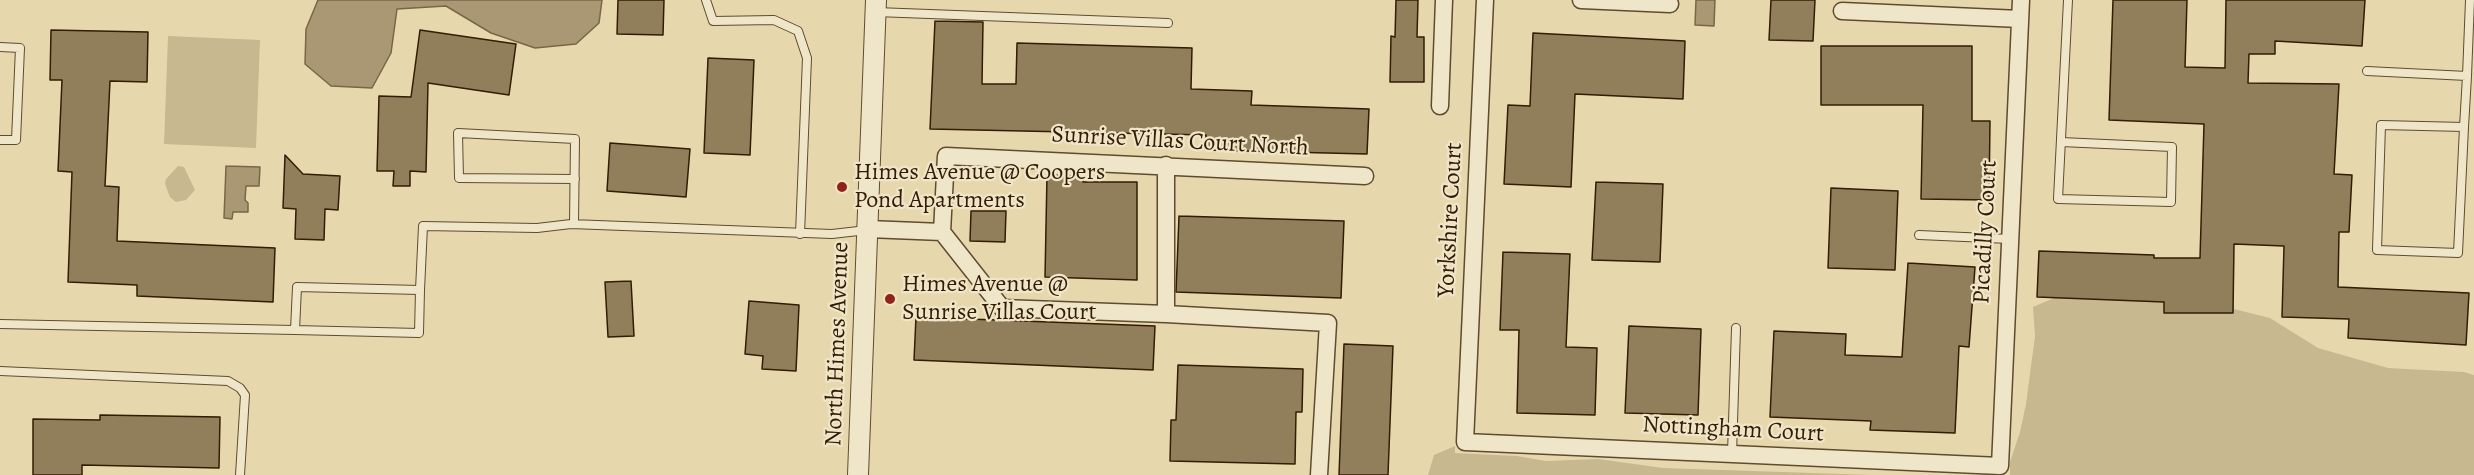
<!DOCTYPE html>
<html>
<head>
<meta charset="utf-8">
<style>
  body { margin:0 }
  canvas { display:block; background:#e6d8ac }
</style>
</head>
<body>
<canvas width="2474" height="475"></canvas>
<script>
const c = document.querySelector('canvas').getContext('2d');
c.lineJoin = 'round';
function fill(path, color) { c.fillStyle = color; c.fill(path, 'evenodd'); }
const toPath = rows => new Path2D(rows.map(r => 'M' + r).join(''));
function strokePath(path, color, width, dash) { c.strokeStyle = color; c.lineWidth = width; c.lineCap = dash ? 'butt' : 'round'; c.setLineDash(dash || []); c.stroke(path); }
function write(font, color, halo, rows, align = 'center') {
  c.font = font + ' Alegreya,serif'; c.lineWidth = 4.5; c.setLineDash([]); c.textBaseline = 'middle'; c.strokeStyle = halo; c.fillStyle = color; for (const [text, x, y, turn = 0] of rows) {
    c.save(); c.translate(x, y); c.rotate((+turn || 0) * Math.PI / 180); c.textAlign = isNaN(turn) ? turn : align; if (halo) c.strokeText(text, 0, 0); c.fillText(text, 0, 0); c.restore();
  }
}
const green = toPath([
  [168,36,260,40,256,148,164,144],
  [178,166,184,167,195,190,186,200,176,202,170,197,165,184,166,179],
  [2054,298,2214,304,2270,318,2318,348,2388,368,2464,372,2474,375,2474,475,2010,475,2010,462,2020,432,2026,404,2035,336,2033,307],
  [1455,446,1455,453,1517,456,1546,461,1598,459,1663,468,1872,475,1428,475,1434,455]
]);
const water = toPath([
  [318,0,602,0,599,23,576,44,535,48,491,33,446,6,397,9,391,53,372,88,331,86,305,64,306,29,318,0],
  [1696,0,1715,0,1714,26,1695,25,1696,0],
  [226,166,260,167,259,186,246,186,245,200,248,203,248,212,233,212,232,219,224,218,226,166]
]);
const building = toPath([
  [618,0,664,0,663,35,617,34,618,0],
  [1396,0,1418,0,1417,37,1424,37,1424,82,1390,82,1391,36,1395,37,1396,0],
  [1771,0,1815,0,1813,41,1769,40,1771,0],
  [2113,0,2187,0,2185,67,2225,68,2226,0,2365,0,2362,46,2275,41,2275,54,2249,54,2248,83,2339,84,2334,174,2352,175,2349,232,2339,232,2338,287,2469,293,2466,345,2348,338,2349,319,2282,317,2284,246,2234,244,2233,313,2164,313,2164,302,2037,297,2039,251,2154,255,2154,258,2200,258,2204,124,2109,120,2113,0],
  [935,21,983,22,982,84,1016,84,1017,43,1192,48,1191,89,1252,91,1251,105,1369,109,1367,154,1206,150,1206,135,930,129,935,21],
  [51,30,148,32,147,82,110,81,105,186,119,187,117,241,275,248,273,302,137,296,137,285,68,282,72,172,58,171,62,80,50,80,51,30],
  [420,30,516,44,509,95,428,83,426,172,410,171,410,186,393,186,394,171,377,171,379,96,411,97,420,30],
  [1533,33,1685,41,1683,99,1575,94,1571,187,1504,184,1508,105,1530,106,1533,33],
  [1821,46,1972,46,1972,121,1990,121,1989,200,1921,199,1923,105,1821,105,1821,46],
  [708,58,754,60,750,155,704,153,708,58],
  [610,143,690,149,686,197,607,191,610,143],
  [285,155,303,174,340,176,338,210,325,209,324,240,295,239,296,209,283,208,285,155],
  [1047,175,1083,176,1083,182,1137,182,1137,280,1045,277,1047,175],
  [1596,182,1663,184,1660,262,1592,260,1596,182],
  [1831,188,1898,191,1895,270,1828,268,1831,188],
  [971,211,1006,211,1005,242,970,241,971,211],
  [1179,216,1344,221,1341,298,1176,292,1179,216],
  [1503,252,1570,254,1566,347,1597,348,1595,415,1517,413,1519,330,1500,330,1503,252],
  [1908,263,1975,267,1969,347,1959,346,1955,433,1870,430,1871,421,1770,417,1774,331,1846,334,1845,355,1902,357,1908,263],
  [631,281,634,336,608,337,605,282,631,281],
  [749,301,799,305,796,371,762,369,763,356,745,354,749,301],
  [916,317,1155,326,1153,370,914,360,916,317],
  [1629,326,1701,329,1698,415,1625,413,1629,326],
  [1344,344,1393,346,1388,475,1339,475,1344,344],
  [1178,365,1303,369,1302,412,1296,412,1295,464,1170,461,1171,420,1176,420,1178,365],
  [100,415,220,417,219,468,82,465,82,475,33,475,33,419,100,420,100,415]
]);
const service = toPath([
  [706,0,713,21,774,20,798,31,807,58,800,234],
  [876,12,1168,23],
  [0,47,20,48,16,140,0,140],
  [2367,71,2467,76],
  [2464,127,2381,125,2377,250,2458,253,2464,127,2467,76,2470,0],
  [2061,142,2172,147,2171,202,2058,199,2068,0],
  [574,224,575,139,458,133,459,178,575,179],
  [1919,235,2010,239],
  [0,324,295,330,297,287,420,290,423,226,537,228,571,224,832,234,867,230],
  [295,330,419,333,420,290],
  [0,371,228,381,240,388,245,395,240,475],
  [1732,454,1736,328]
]);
const minor = toPath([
  [1485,0,1465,442,2000,466,2021,0],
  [1581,0,1670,4],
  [1842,11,2020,19],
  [1440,106,1444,0],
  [868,229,942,232],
  [1166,314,1166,165],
  [1319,475,1328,323,1166,314,1002,308,942,232,946,156,1365,176]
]);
const tertiary = toPath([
  [858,475,876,0]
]);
const markers = [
  [842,187,6,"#8f2418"],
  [890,299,6,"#8f2418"]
];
const streetNames = [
  ["Sunrise Villas Court North",1180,142,3],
  ["Yorkshire Court",1451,220,-87],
  ["Picadilly Court",1986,232,-87],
  ["North Himes Avenue",838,344,-88],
  ["Nottingham Court",1733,430,3]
];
const poiNames = [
  ["Himes Avenue @ Coopers",854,173],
  ["Pond Apartments",854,201],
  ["Himes Avenue @",902,285],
  ["Sunrise Villas Court",902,313]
];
fill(green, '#c8b88f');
fill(water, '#a99873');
strokePath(water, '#7a6647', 1.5);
fill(building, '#917e5b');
strokePath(building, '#341c04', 1.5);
strokePath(service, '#604b2e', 10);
strokePath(minor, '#604b2e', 19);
strokePath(tertiary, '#604b2e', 22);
strokePath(service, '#efe6c9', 8);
strokePath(minor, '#efe6c9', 16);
strokePath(tertiary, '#efe6c9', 20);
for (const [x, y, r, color] of markers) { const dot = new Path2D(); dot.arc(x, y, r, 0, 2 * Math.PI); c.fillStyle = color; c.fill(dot); strokePath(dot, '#efe6c9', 2); }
write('24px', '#341c04', '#efe6c9', streetNames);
write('24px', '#341c04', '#efe6c9', poiNames, 'left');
</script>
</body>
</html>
